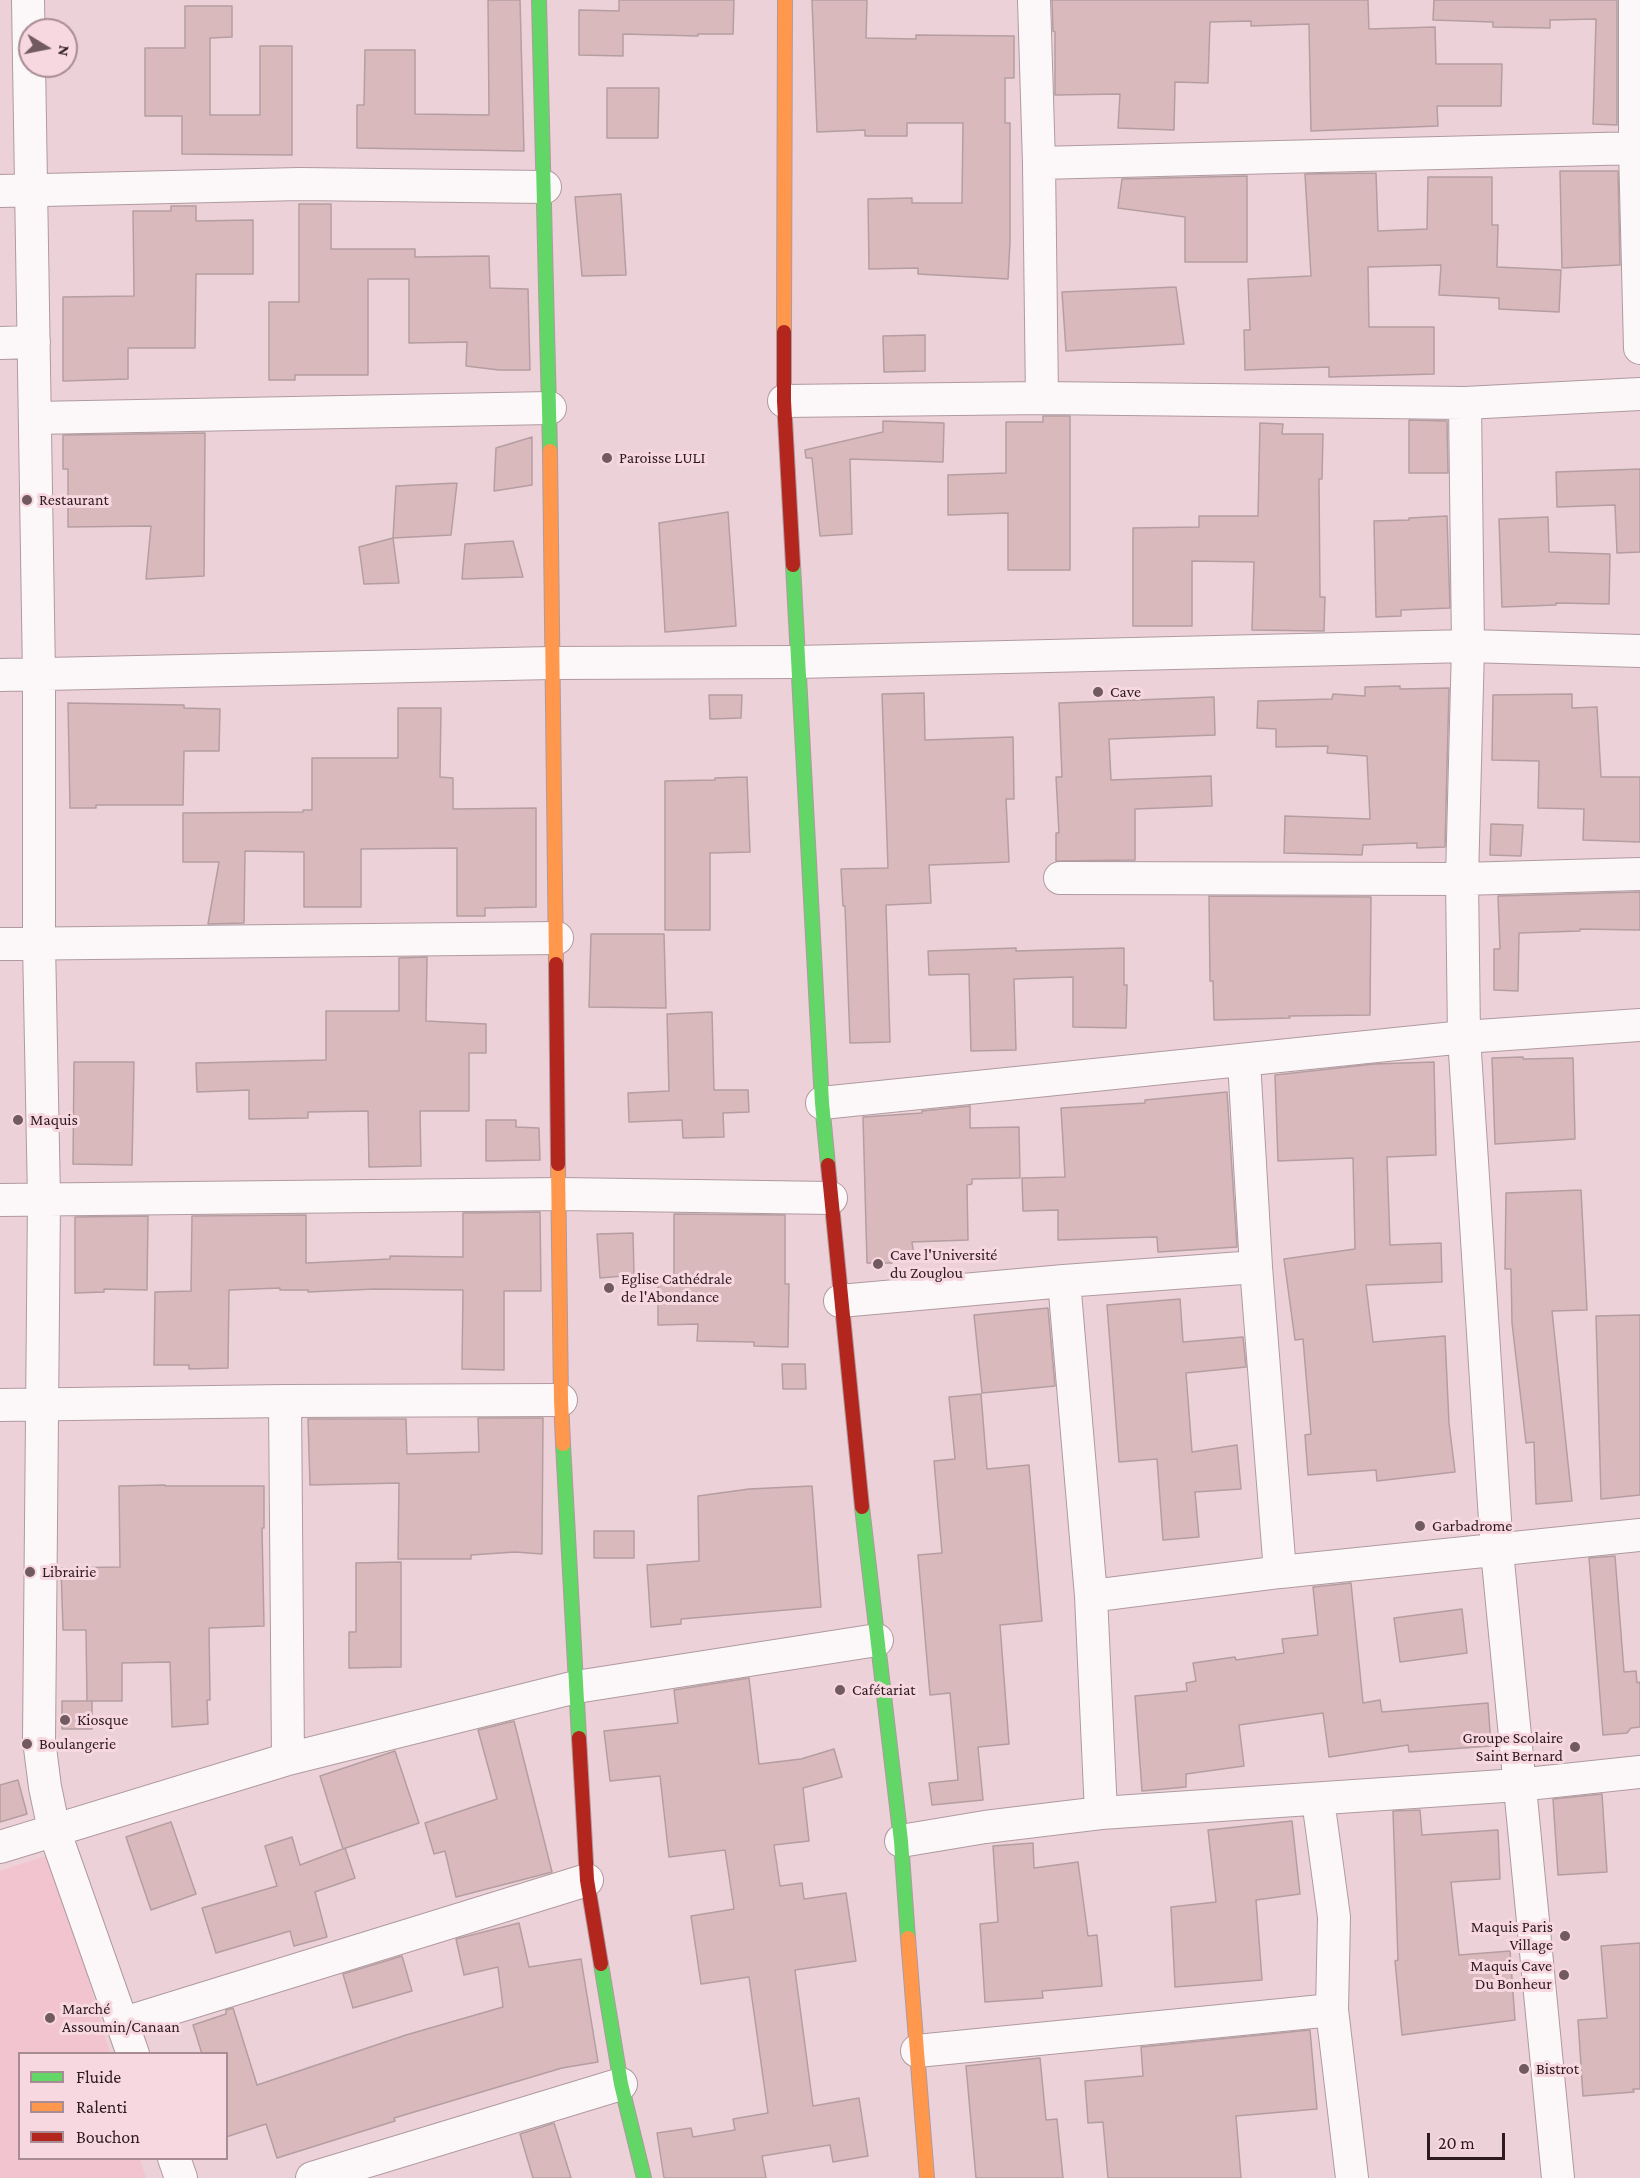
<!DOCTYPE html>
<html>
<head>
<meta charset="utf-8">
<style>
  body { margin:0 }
  #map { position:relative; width:1640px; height:2178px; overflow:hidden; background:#edd1d8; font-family:"Crimson Pro",serif }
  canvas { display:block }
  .legend { position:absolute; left:18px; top:2052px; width:210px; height:108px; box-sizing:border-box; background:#f8d8e0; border:2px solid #a78c94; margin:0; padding:8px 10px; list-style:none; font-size:18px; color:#2e1b21 }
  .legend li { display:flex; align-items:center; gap:12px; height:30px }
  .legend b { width:30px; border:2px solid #a78c94 }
  .north { position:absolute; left:18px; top:18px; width:60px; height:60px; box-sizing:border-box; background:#f8d8e0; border:2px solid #a78c94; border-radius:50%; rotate:100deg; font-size:16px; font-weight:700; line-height:24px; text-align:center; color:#2e1b21 }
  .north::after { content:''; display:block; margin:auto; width:21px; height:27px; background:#715b61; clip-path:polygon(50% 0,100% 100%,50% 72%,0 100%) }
  .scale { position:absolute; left:1427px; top:2133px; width:78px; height:27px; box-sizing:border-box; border:3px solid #2e1b21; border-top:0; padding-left:8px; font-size:18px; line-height:21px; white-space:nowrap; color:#2e1b21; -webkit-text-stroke:4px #f8d8e0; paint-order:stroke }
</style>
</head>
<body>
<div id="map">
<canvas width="1640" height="2178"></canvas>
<ul class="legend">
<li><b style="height:8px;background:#63d668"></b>Fluide</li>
<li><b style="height:8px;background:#ff974d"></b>Ralenti</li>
<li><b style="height:8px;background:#b3261e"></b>Bouchon</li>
</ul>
<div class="north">N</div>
<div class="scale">20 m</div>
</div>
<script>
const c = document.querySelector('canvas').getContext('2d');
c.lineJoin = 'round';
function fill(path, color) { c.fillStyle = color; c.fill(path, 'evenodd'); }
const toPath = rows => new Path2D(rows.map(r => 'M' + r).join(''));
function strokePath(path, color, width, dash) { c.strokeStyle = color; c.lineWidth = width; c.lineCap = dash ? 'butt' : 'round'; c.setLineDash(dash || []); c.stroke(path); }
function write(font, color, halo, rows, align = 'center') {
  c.font = font + ' "Crimson Pro",serif'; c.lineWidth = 6; c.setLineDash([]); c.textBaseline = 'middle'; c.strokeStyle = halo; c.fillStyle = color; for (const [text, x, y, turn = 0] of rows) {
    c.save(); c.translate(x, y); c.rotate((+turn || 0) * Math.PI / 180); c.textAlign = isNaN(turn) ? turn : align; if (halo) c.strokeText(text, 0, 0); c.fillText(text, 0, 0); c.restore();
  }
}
const built = toPath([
  [52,1854,110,2053,20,2054,20,2158,140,2159,146,2178,0,2178,0,1871]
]);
const building = toPath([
  [488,0,520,0,524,151,357,148,357,105,364,105,365,50,415,50,415,114,489,115,488,0],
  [619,0,734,0,733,34,698,34,698,36,623,34,623,56,579,55,579,10,619,11,619,0],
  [812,0,867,0,866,38,916,39,916,35,1014,36,1014,78,1005,78,1005,123,1010,123,1010,242,1008,279,918,274,918,268,869,269,868,199,912,198,912,203,962,203,963,123,907,123,907,136,865,136,865,130,817,132,812,0],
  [1052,0,1368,0,1369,29,1435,27,1436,64,1502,64,1501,106,1437,106,1438,126,1311,131,1309,24,1251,26,1251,21,1210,22,1208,83,1175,82,1174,130,1118,128,1120,94,1055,95,1055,32,1053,31,1052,0],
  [1434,0,1617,0,1617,125,1593,124,1596,19,1550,20,1550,28,1493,27,1493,22,1433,20,1434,0],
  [185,6,232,6,232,37,210,38,210,115,260,115,260,46,292,46,292,155,182,154,182,116,145,116,145,48,185,48,185,6],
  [607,88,659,88,658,138,607,138,607,88],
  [1560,171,1618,171,1620,265,1562,268,1560,171],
  [1376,173,1378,231,1427,229,1428,177,1492,177,1492,225,1498,225,1497,267,1561,270,1559,312,1499,309,1499,298,1439,295,1441,265,1368,267,1369,327,1434,327,1434,374,1329,377,1329,367,1245,370,1244,330,1250,330,1248,279,1311,276,1305,174,1376,173],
  [1247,176,1247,262,1185,262,1185,217,1118,208,1122,179,1247,176],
  [621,194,626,275,582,276,575,197,621,194],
  [299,204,331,204,331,249,415,249,415,257,489,256,490,288,528,289,530,370,499,370,466,366,467,342,409,343,409,279,368,279,368,375,295,375,295,380,269,380,269,302,299,302,299,204],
  [171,206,196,206,196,221,253,220,253,274,196,274,195,348,128,348,128,379,63,381,63,297,134,296,133,211,171,211,171,206],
  [1176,287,1184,344,1066,351,1062,292,1176,287],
  [925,335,925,371,884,372,883,336,925,335],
  [1043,416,1070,416,1070,570,1008,570,1008,513,948,515,948,475,1006,473,1006,422,1043,422,1043,416],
  [1409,420,1447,421,1448,473,1409,473,1409,420],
  [883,421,944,423,943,462,850,459,852,534,820,536,812,458,806,458,805,450,883,432,883,421],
  [1260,423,1283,424,1282,434,1323,434,1322,479,1319,479,1320,597,1325,597,1324,631,1252,630,1254,562,1192,561,1192,626,1133,626,1133,528,1199,527,1199,516,1258,516,1260,423],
  [205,433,204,576,146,579,151,526,68,527,68,469,63,469,63,435,205,433],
  [532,437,532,485,494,491,496,448,532,437],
  [1640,469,1640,552,1617,553,1615,505,1557,507,1556,472,1640,469],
  [457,483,451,535,393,538,396,486,457,483],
  [728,512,736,626,665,632,659,523,728,512],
  [1447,516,1450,608,1401,610,1401,616,1376,617,1374,521,1409,520,1409,518,1447,516],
  [1548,517,1549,552,1610,554,1609,604,1556,603,1556,605,1502,607,1499,519,1548,517],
  [393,538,399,583,364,584,359,547,393,538],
  [513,541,523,577,462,579,465,544,513,541],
  [1400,686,1400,689,1449,688,1445,847,1417,848,1417,843,1363,845,1362,855,1284,853,1285,816,1370,819,1367,756,1327,753,1328,746,1276,747,1276,729,1257,728,1258,701,1332,699,1333,694,1365,696,1365,687,1400,686],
  [924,693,925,740,1013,737,1014,799,1006,799,1009,862,929,865,931,903,886,905,890,1042,850,1043,845,906,843,906,841,869,888,868,882,694,924,693],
  [1572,694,1572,708,1597,707,1601,777,1640,777,1640,842,1583,840,1584,809,1538,808,1539,761,1492,760,1493,695,1572,694],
  [709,695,742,695,741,718,710,719,709,695],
  [1214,697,1215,735,1109,739,1111,780,1211,776,1212,806,1135,809,1135,860,1056,861,1056,833,1059,833,1056,777,1062,777,1059,703,1214,697],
  [68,703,184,705,184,708,220,709,219,751,184,751,183,805,96,805,96,808,70,808,68,703],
  [398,708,441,708,440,777,453,778,453,809,536,808,536,907,485,908,485,916,457,916,457,848,361,849,361,907,304,907,304,852,245,851,244,923,208,924,219,862,183,862,183,813,303,812,303,810,312,810,312,758,398,758,398,708],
  [747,777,750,852,710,853,710,930,665,930,665,781,715,780,715,778,747,777],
  [1491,824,1523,825,1521,856,1490,855,1491,824],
  [1640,892,1640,930,1580,929,1580,931,1519,933,1518,991,1494,990,1494,949,1500,949,1498,896,1640,892],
  [1209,896,1371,897,1370,1015,1289,1016,1290,1018,1214,1020,1213,981,1210,981,1209,896],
  [591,934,664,934,666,1008,589,1007,591,934],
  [1016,948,1016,951,1124,948,1124,985,1127,985,1126,1028,1073,1027,1073,977,1014,979,1016,1050,971,1051,969,974,929,975,928,951,1016,948],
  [427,957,426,1021,486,1024,486,1053,469,1053,469,1111,420,1111,421,1166,369,1167,368,1111,308,1112,308,1118,249,1119,249,1090,197,1092,196,1063,326,1060,326,1011,399,1011,399,958,427,957],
  [712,1012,714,1090,748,1090,749,1112,723,1113,724,1137,683,1138,682,1120,629,1122,628,1093,669,1091,667,1014,712,1012],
  [1523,1057,1523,1059,1573,1058,1575,1139,1495,1144,1492,1058,1523,1057],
  [74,1062,134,1062,132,1165,73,1164,74,1062],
  [1434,1062,1436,1155,1387,1157,1390,1245,1441,1243,1442,1282,1366,1285,1373,1342,1445,1336,1449,1423,1455,1472,1377,1481,1376,1470,1308,1475,1305,1435,1311,1434,1303,1339,1295,1340,1284,1259,1355,1249,1353,1158,1278,1161,1275,1075,1374,1064,1434,1062],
  [1227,1092,1237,1247,1158,1252,1157,1237,1058,1240,1058,1210,1023,1211,1022,1178,1065,1177,1061,1108,1145,1103,1145,1100,1227,1092],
  [970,1106,970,1128,1019,1127,1020,1178,972,1179,972,1184,967,1185,968,1240,912,1242,914,1256,892,1259,892,1263,867,1263,863,1117,922,1113,922,1111,970,1106],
  [486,1120,516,1120,516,1127,539,1128,540,1160,486,1161,486,1120],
  [1581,1190,1587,1310,1552,1311,1572,1501,1536,1504,1534,1442,1526,1443,1512,1323,1511,1269,1505,1269,1506,1193,1581,1190],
  [540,1212,541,1291,504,1291,504,1370,462,1369,463,1290,375,1289,308,1292,308,1290,280,1290,280,1288,229,1290,228,1368,189,1369,189,1365,154,1365,155,1292,191,1291,192,1216,306,1215,306,1263,390,1259,390,1256,463,1257,463,1213,540,1212],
  [674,1214,785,1215,785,1284,789,1284,788,1347,754,1346,754,1342,697,1341,698,1324,658,1325,658,1279,674,1279,674,1214],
  [148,1216,147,1290,104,1289,104,1292,75,1293,75,1217,148,1216],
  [633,1233,634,1275,600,1278,597,1234,633,1233],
  [1180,1299,1183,1342,1243,1337,1246,1367,1186,1373,1192,1452,1237,1445,1241,1489,1195,1492,1199,1537,1163,1540,1157,1459,1119,1462,1107,1305,1180,1299],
  [1048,1308,1055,1386,982,1393,974,1315,1048,1308],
  [1640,1315,1640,1495,1601,1499,1596,1316,1640,1315],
  [782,1364,805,1364,806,1389,783,1389,782,1364],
  [981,1394,987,1469,1029,1465,1042,1621,1000,1625,1009,1744,978,1747,983,1800,932,1805,929,1783,958,1780,950,1693,930,1695,918,1555,942,1553,934,1461,955,1459,949,1397,981,1394],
  [478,1418,543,1418,542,1554,515,1552,471,1555,471,1559,398,1559,399,1483,310,1485,308,1419,406,1419,407,1454,479,1452,478,1418],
  [165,1485,165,1486,264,1486,264,1528,262,1528,264,1626,209,1628,210,1700,207,1700,208,1724,172,1727,170,1662,122,1663,122,1701,87,1701,86,1630,63,1630,61,1568,120,1567,119,1486,165,1485],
  [812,1486,821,1607,681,1619,681,1624,651,1627,647,1565,699,1561,698,1496,749,1489,812,1486],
  [594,1531,634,1531,634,1558,594,1558,594,1531],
  [1615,1556,1624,1672,1636,1671,1637,1683,1640,1682,1640,1727,1631,1728,1627,1733,1603,1735,1589,1558,1615,1556],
  [401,1562,401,1667,349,1668,349,1632,356,1632,356,1563,401,1562],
  [1351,1583,1363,1703,1380,1700,1382,1712,1488,1703,1491,1746,1409,1752,1408,1745,1329,1757,1323,1713,1239,1725,1244,1766,1186,1774,1186,1787,1142,1791,1135,1696,1187,1691,1186,1683,1196,1681,1193,1663,1235,1657,1236,1660,1284,1653,1282,1639,1318,1635,1313,1587,1351,1583],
  [1462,1609,1467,1653,1400,1662,1394,1618,1462,1609],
  [749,1678,759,1764,801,1759,834,1749,842,1777,803,1788,809,1841,774,1845,780,1886,802,1883,804,1899,846,1893,856,1961,795,1970,813,2106,859,2098,868,2156,833,2162,830,2145,762,2156,766,2178,664,2178,657,2133,691,2128,693,2137,735,2130,733,2119,768,2113,749,1977,701,1984,691,1916,734,1909,725,1850,669,1857,660,1776,610,1781,604,1731,678,1723,674,1690,749,1678],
  [62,1701,92,1701,92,1729,62,1729,62,1701],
  [514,1721,552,1872,456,1897,445,1851,434,1854,425,1823,497,1799,478,1730,514,1721],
  [395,1751,419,1823,343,1849,320,1776,395,1751],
  [18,1780,27,1814,0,1822,0,1785,18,1780],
  [1602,1794,1607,1872,1558,1875,1553,1799,1602,1794],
  [1420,1810,1422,1835,1498,1830,1500,1879,1451,1882,1459,1955,1510,1951,1515,2020,1402,2035,1395,1961,1398,1960,1393,1811,1420,1810],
  [1292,1821,1300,1894,1256,1900,1262,1980,1175,1987,1171,1907,1216,1902,1208,1830,1292,1821],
  [171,1822,196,1894,151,1910,126,1837,171,1822],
  [292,1837,300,1865,345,1848,355,1878,315,1892,327,1937,294,1946,290,1931,216,1953,202,1908,277,1886,265,1846,292,1837],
  [1033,1843,1034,1868,1078,1862,1088,1936,1097,1935,1102,1986,1042,1991,1043,1998,985,2002,980,1924,998,1922,993,1846,1033,1843],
  [519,1923,529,1967,581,1959,598,2062,562,2068,394,2118,395,2121,277,2158,266,2124,226,2137,226,2054,202,2054,193,2025,226,2014,226,2010,233,2008,257,2085,406,2035,503,2007,498,1967,464,1975,456,1939,519,1923],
  [1640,1943,1640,2089,1633,2089,1634,2092,1583,2096,1578,2020,1607,2018,1601,1946,1640,1943],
  [402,1956,412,1991,353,2008,343,1974,402,1956],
  [1310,2030,1317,2109,1236,2116,1241,2178,1108,2178,1103,2122,1088,2123,1085,2081,1143,2076,1141,2047,1310,2030],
  [1040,2058,1046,2120,1057,2119,1063,2178,976,2178,966,2066,1040,2058],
  [554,2123,571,2178,533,2178,520,2134,554,2123]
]);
const street = toPath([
  [28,0,39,675,39,943,44,1199,39,1740,45,1787,54,1830,133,2054],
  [1034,0,1039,163,1042,398],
  [1635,0,1635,148,1640,348],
  [1039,163,1640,148],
  [0,191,300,184,545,187],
  [0,343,34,342],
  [784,401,1042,398,1465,403,1640,394],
  [1465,403,1468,646,1462,879,1464,1037,1497,1551,1558,2178],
  [35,418,550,408],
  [0,675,551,663,797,662,1468,646,1640,651],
  [1060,878,1462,879,1640,874],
  [0,944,557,938],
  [1244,1061,1256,1267,1280,1572],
  [822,1103,1464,1037,1640,1025],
  [0,1200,560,1194,831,1198],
  [1064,1281,1091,1596,1101,1813],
  [840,1301,1064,1281,1256,1267],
  [285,1401,288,1759],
  [0,1405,285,1401,561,1400],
  [1091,1596,1280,1572,1640,1535],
  [1318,1800,1334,1917,1332,2010],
  [901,1841,985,1827,1101,1813,1518,1785,1640,1772],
  [0,1847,288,1759,576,1687,877,1640],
  [121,2024,587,1880],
  [917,2051,1332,2010,1352,2178],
  [174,2158,181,2178],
  [312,2178,621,2084]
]);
const fast = toPath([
  [539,0,550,451],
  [793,565,822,1103,828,1165],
  [563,1444,579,1738],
  [862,1507,901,1841,908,1938],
  [601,1964,621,2084,644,2178]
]);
const slow = toPath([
  [784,332,785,0],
  [550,451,556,964],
  [558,1164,561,1400,563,1444],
  [908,1938,927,2178]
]);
const jam = toPath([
  [784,332,784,401,793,565],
  [556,964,558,1164],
  [828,1165,862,1507],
  [579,1738,587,1880,601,1964]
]);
const markers = [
  [607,458,6,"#715b61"],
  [27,500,6,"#715b61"],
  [1098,692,6,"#715b61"],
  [18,1120,6,"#715b61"],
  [878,1264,6,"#715b61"],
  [609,1288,6,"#715b61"],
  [1420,1526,6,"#715b61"],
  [30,1572,6,"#715b61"],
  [840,1690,6,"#715b61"],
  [65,1720,6,"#715b61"],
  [27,1744,6,"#715b61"],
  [1575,1747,6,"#715b61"],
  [1565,1936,6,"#715b61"],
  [1564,1975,6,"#715b61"],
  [50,2018,6,"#715b61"],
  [1524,2069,6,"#715b61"]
];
const poiNames = [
  ["Paroisse LULI",619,458],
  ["Restaurant",39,500],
  ["Cave",1110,692],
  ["Maquis",30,1120],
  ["Cave l'Université",890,1255],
  ["du Zouglou",890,1273],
  ["Eglise Cathédrale",621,1279],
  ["de l'Abondance",621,1297],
  ["Garbadrome",1432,1526],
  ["Librairie",42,1572],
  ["Cafétariat",852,1690],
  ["Kiosque",77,1720],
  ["Groupe Scolaire",1563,1738,"right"],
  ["Saint Bernard",1563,1756,"right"],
  ["Boulangerie",39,1744],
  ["Maquis Paris",1553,1927,"right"],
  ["Village",1553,1945,"right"],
  ["Maquis Cave",1552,1966,"right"],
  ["Du Bonheur",1552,1984,"right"],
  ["Marché",62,2009],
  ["Assoumin/Canaan",62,2027],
  ["Bistrot",1536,2069]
];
fill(built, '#f2c4d0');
fill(building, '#d9b9bc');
strokePath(building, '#b49ea1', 1.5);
strokePath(street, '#af9a9f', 34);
strokePath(fast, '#af9a9f', 16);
strokePath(slow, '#af9a9f', 16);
strokePath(jam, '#af9a9f', 16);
strokePath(street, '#fcf8f9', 32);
strokePath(fast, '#63d668', 14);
strokePath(slow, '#ff974d', 14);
strokePath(jam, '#b3261e', 14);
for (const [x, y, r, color] of markers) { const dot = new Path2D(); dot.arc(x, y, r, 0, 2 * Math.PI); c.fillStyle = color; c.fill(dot); strokePath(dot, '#f8d8e0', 2); }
write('16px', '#2e1b21', '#f8d8e0', poiNames, 'left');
</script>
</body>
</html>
